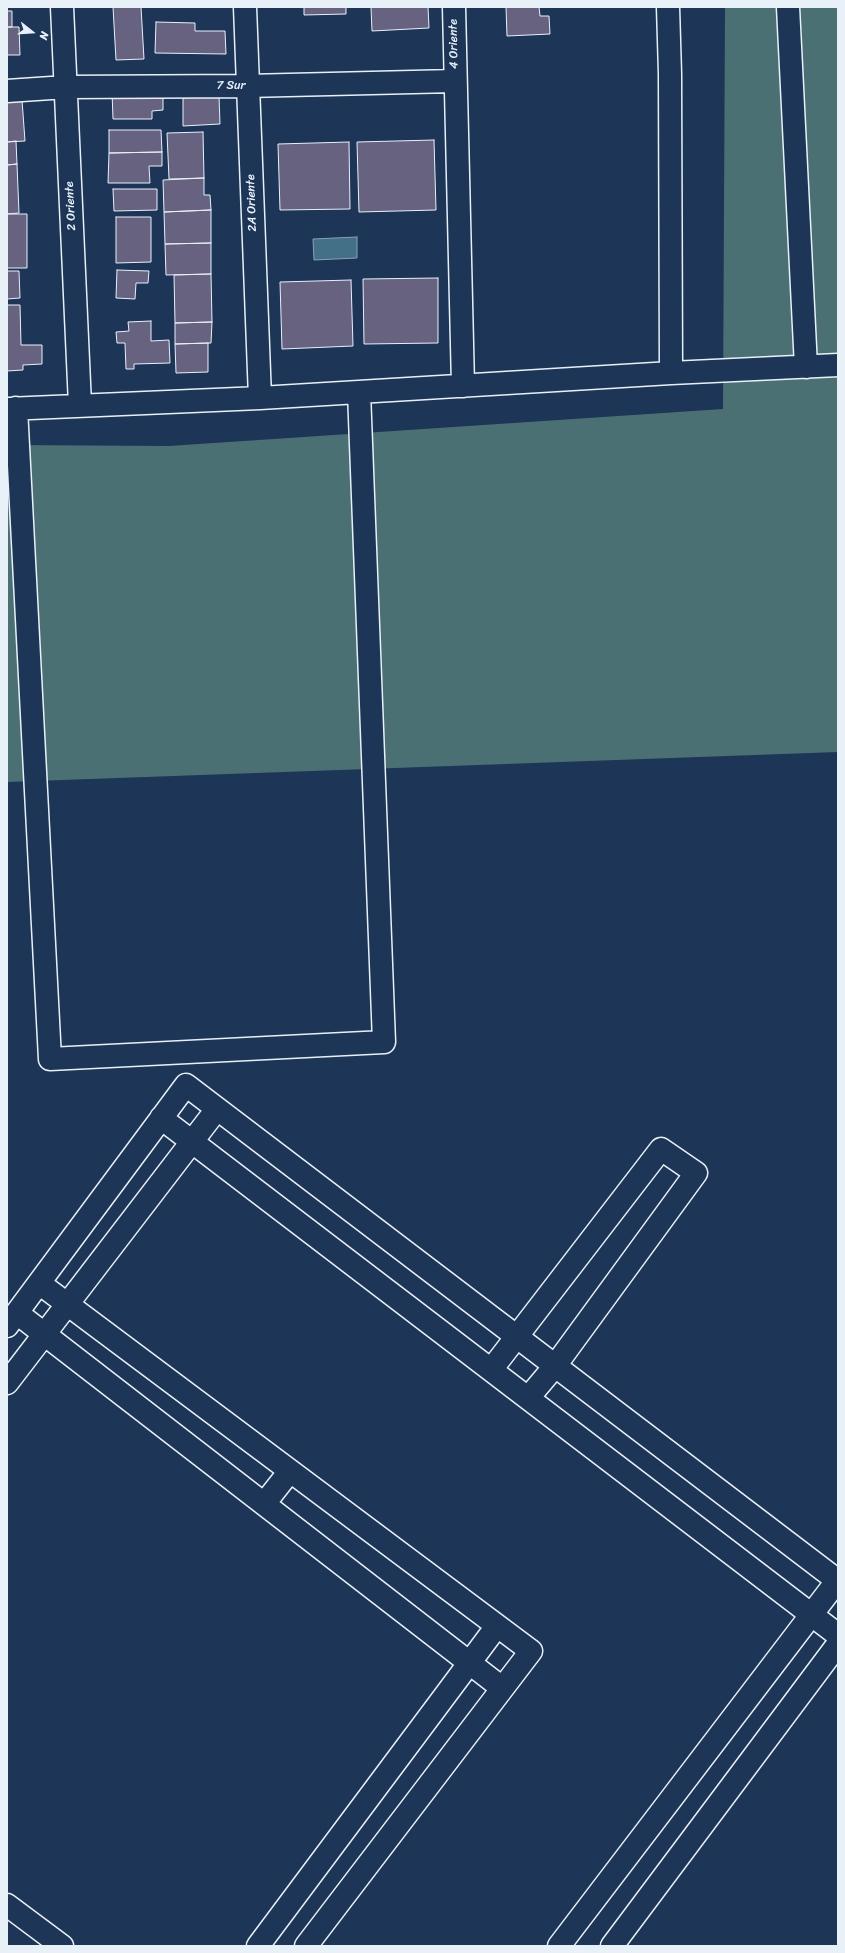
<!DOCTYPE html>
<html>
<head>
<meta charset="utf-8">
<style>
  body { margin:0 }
  #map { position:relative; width:845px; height:1953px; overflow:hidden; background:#1d3557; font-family:Sriracha,sans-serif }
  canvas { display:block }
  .frame { position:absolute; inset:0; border:8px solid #e8f1f8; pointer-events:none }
  .north { position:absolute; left:12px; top:12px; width:40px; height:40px; -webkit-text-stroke:3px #1d3557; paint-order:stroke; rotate:107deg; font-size:11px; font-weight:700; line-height:16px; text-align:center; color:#e8f1f8 }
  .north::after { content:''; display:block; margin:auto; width:14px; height:18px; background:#e8f1f8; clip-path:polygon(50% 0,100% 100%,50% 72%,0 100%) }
</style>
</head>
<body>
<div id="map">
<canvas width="845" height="1953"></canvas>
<div class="frame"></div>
<div class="north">N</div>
</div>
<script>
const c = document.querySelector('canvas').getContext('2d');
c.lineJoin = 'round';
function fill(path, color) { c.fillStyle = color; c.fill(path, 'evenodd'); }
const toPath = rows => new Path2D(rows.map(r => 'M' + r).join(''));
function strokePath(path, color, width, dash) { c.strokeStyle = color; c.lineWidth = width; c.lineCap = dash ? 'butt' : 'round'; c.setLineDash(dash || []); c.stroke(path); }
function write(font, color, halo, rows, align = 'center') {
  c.font = font + ' Sriracha,sans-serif'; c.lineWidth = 3; c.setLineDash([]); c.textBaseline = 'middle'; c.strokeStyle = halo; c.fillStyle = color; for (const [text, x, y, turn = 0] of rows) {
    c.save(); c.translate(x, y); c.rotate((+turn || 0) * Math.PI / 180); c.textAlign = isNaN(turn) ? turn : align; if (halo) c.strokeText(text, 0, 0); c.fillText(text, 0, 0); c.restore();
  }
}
const green = toPath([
  [725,7,838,7,838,752,7,782,7,445,169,446,723,409]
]);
const water = toPath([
  [357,237,357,258,314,260,313,239,357,237]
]);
const building = toPath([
  [113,7,141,7,144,59,116,60,113,7],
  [304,7,346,7,346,14,304,15,304,7],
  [371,7,428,7,429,28,372,31,371,7],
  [506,7,539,7,540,16,549,16,550,34,507,36,506,7],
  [7,11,12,11,12,27,7,27,7,11],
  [156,22,195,23,195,31,225,31,226,54,155,53,156,22],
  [7,27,19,27,20,55,7,55,7,27],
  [112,92,163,92,163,110,152,111,152,119,113,119,112,92],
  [219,96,220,124,183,126,183,98,219,96],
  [22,100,25,141,7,142,7,101,22,100],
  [109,130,161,130,162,152,109,153,109,130],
  [203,132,204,178,169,179,167,133,203,132],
  [434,140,436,210,359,212,357,142,434,140],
  [16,141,17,164,7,165,7,142,16,141],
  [349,142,350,209,280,210,278,144,349,142],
  [162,152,162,166,149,166,150,183,108,183,109,153,162,152],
  [17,164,19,213,7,214,7,165,17,164],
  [204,178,204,195,210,195,211,210,164,212,163,180,204,178],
  [113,189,157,189,157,210,114,211,113,189],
  [211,210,211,243,165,244,164,212,211,210],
  [7,214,27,214,27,268,7,268,7,214],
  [116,217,151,217,151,262,116,263,116,217],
  [211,243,211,274,166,275,165,244,211,243],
  [117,270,149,271,148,283,136,283,135,299,116,298,117,270],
  [7,271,19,271,20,298,7,299,7,271],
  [211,274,212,322,175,323,174,275,211,274],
  [438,278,438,343,364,344,363,279,438,278],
  [351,280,353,346,282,349,280,282,351,280],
  [7,305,20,305,21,345,42,345,42,364,23,365,23,370,7,371,7,305],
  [151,321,151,341,169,340,170,363,134,364,134,369,126,369,125,343,117,343,116,332,129,331,128,322,151,321],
  [212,322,211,343,175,344,175,323,212,322],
  [208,343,208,372,176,373,175,344,208,343]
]);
const minor = toPath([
  [62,7,80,405],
  [245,7,260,398],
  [454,7,463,386],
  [668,7,670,74,671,373],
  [788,7,806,367],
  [7,91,66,87,247,86,454,81],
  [16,408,50,1059,384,1042,359,392],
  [7,409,260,398,671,373,838,365],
  [161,1118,838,1635],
  [39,1283,531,1651,306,1946],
  [17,1313,502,1688],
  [7,1326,186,1085,838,1581],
  [491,1370,661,1149,696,1173,555,1366,528,1398],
  [7,1383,217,1109],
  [264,1504,290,1471],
  [7,1905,62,1946],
  [258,1946,497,1626],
  [559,1946,837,1581],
  [612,1946,838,1644]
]);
const streetNames = [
  ["4 Oriente",454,44,-91],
  ["7 Sur",231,86],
  ["2A Oriente",252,203,-92],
  ["2 Oriente",71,206,-93]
];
fill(green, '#4a7073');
fill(water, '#436f87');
strokePath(water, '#85a3b4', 1);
fill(building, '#666280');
strokePath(building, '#e8f1f8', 1);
strokePath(minor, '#e8f1f8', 25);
strokePath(minor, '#1d3557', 22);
write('12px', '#e8f1f8', '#1d3557', streetNames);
</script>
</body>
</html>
